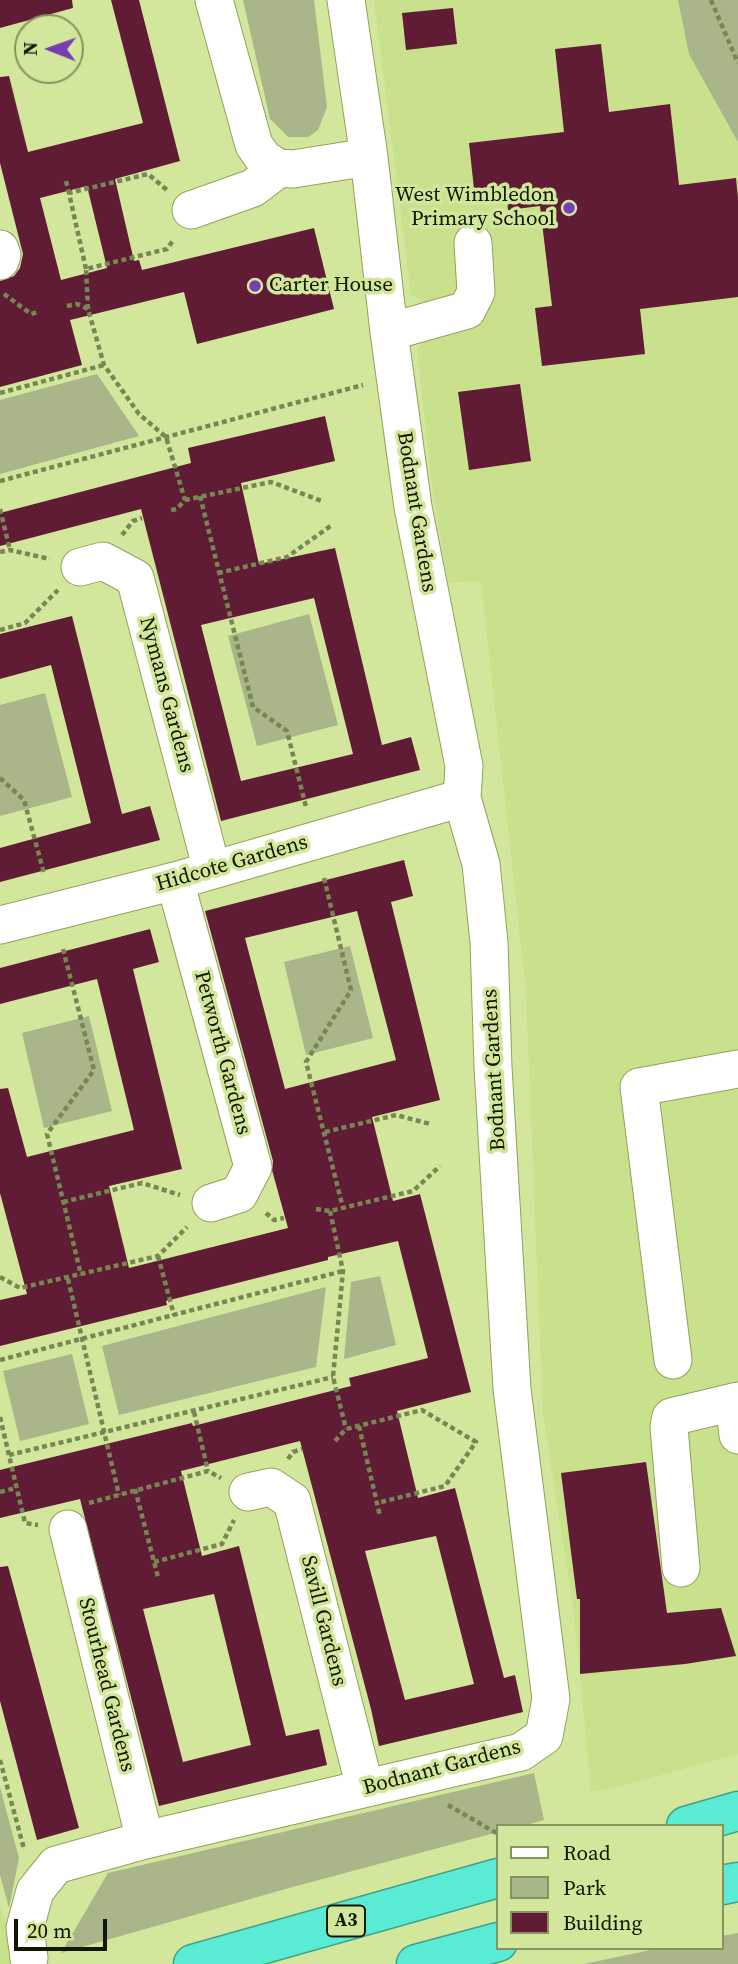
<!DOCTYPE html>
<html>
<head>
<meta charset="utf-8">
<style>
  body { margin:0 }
  #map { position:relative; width:738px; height:1964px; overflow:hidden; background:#d2e79b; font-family:"Source Serif 4",serif }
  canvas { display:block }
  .legend { position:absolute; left:496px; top:1824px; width:228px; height:126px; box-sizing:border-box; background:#d2e79b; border:2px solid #85945d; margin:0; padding:9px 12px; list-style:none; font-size:21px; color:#111700 }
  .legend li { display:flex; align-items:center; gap:14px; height:35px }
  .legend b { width:35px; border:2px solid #85945d }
  .north { position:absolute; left:14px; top:14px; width:70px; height:70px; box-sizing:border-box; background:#d2e79b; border:2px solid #85945d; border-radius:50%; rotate:271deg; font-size:19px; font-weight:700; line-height:28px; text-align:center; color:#111700 }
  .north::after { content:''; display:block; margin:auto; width:24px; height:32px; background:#753eb5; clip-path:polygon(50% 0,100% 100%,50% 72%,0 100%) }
  .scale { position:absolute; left:14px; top:1919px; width:93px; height:32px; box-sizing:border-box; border:4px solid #111700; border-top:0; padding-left:9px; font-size:21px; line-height:24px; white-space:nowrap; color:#111700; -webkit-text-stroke:5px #d2e79b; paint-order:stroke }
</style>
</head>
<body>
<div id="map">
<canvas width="738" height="1964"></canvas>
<ul class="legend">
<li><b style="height:9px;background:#fff"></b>Road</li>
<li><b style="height:19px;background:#a9b689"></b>Park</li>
<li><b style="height:19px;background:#601c35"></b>Building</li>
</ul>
<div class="north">N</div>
<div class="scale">20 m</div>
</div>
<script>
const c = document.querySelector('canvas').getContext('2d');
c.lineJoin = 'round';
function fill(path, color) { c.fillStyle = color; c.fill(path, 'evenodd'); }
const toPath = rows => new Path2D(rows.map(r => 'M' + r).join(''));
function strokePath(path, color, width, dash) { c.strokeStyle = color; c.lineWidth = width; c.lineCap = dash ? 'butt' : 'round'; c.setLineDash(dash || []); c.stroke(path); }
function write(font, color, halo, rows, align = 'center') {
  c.font = font + ' "Source Serif 4",serif'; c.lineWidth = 7; c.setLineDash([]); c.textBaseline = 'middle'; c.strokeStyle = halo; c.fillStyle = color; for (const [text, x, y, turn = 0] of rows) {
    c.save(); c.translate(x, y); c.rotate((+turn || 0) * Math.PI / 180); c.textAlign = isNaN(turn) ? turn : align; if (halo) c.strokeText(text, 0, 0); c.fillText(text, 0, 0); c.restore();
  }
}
const built = toPath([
  [374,0,685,0,738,121,738,1754,606,1790,591,1791,574,1613,543,1414,526,991,481,581,448,583,432,486,417,350,424,341,420,300,411,295],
  [0,1905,17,1964,0,1964]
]);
const green = toPath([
  [243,0,314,0,327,107,318,130,308,137,288,137,270,119],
  [678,0,738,0,738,142,689,54],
  [97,374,139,436,0,474,0,400],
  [309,614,338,725,257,746,228,636],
  [45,693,72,797,0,816,0,705],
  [350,946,373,1038,306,1055,284,962],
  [89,1016,112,1111,44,1128,22,1033],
  [380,1276,396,1345,344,1359,351,1282],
  [326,1287,316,1367,119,1415,102,1346],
  [72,1354,89,1424,20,1441,3,1371],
  [534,1773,544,1820,523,1826,498,1826,498,1832,289,1888,61,1953,108,1873],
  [0,1787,19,1858,9,1908,0,1875],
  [738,1933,738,1964,584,1964,660,1948,722,1948,722,1936]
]);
const building = toPath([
  [0,0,72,0,73,8,0,28],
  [111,0,139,0,180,161,115,179,134,261,139,260,142,270,314,228,334,309,197,344,184,292,70,320,82,365,0,387,0,281,14,276,20,268,23,254,0,163,0,77,9,76,28,152,143,123],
  [87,186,107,268,61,280,40,198],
  [453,8,457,44,406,50,402,13],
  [601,44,609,112,670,104,679,185,736,178,738,198,738,297,640,309,645,354,542,366,535,308,552,306,540,206,508,210,506,185,474,189,469,143,564,132,555,49],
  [520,384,531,461,469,470,458,392],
  [325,416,335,461,241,483,259,564,335,548,382,745,411,737,420,770,221,821,141,509,0,546,0,513,191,463,188,448],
  [314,598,353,754,241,781,201,625],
  [72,616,122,814,150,806,160,840,0,882,0,848,91,823,51,665,0,679,0,634],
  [404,860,413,896,391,902,440,1100,372,1117,393,1201,420,1194,471,1392,397,1411,418,1498,455,1488,504,1678,515,1675,523,1712,379,1746,371,1709,300,1441,181,1471,202,1556,239,1546,286,1736,319,1729,327,1765,159,1806,80,1499,0,1518,0,1470,192,1423,193,1426,351,1386,349,1378,428,1358,398,1241,328,1257,328,1260,166,1301,167,1305,0,1346,0,1300,27,1294,0,1193,0,1089,8,1088,27,1157,134,1130,97,979,0,1004,0,968,150,929,159,962,133,969,182,1169,109,1186,129,1268,288,1228,272,1170,273,1161,205,911],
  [357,911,396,1060,285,1089,245,938],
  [436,1536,474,1684,405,1700,365,1551],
  [214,1594,251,1745,183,1762,143,1609],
  [646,1462,667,1613,721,1608,736,1656,685,1664,580,1674,580,1599,577,1599,561,1473],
  [8,1566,79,1828,37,1840,0,1701,0,1567]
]);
const path = toPath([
  [711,0,738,63],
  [66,181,69,193],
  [86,269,69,193,148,174,167,190],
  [4,294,31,314,38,312],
  [67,306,77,304,88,309,104,365,139,414,166,437,185,500,177,509,171,510],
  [88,309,86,269,167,249,174,239],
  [0,393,104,365],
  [0,481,363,385],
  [200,496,253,707,287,731,306,807],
  [185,500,271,482,322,501],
  [0,509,10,550],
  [122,535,133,521,142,518],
  [0,552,10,550,50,559],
  [218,573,287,557,332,525],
  [0,630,25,623,58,590],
  [0,778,24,800,44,873],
  [324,878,351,990,306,1062,343,1208],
  [63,949,94,1070,47,1134,81,1275],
  [325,1132,396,1115,430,1124],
  [63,1202,142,1183,180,1195],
  [316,1209,330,1211,413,1191,440,1166],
  [330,1211,343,1271,333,1377,346,1429],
  [266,1213,274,1220,284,1218],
  [158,1256,174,1315],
  [0,1277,20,1288,158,1256,187,1227],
  [68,1279,119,1495],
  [0,1360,343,1271],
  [194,1412,208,1471],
  [0,1417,25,1523,38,1525],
  [359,1426,380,1516],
  [335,1441,346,1429,422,1410,476,1442,445,1486,377,1503],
  [9,1455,333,1377],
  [288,1459,293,1452,302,1449],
  [135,1489,158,1577],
  [0,1492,16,1488],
  [89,1503,208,1471,221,1478],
  [154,1562,222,1544,234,1520],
  [0,1760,24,1849],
  [448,1805,498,1834]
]);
const minor = toPath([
  [214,0,254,145,264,159,279,168,293,169,369,157],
  [191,210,253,188,279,168],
  [0,249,2,255,0,261],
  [389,332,467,310,476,292,473,243],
  [80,567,103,561,135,578,212,870],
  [175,881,253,1167,239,1194,211,1203],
  [0,925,175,881,462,798],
  [673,1360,639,1087,738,1069],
  [734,1402,738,1435],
  [248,1492,271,1487,292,1501,365,1788],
  [68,1529,145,1840],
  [681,1568,669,1427,671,1417,738,1401],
  [29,1958,25,1928,35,1891,56,1865,145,1840,521,1752,544,1736,551,1699,512,1389,493,1067,489,942,481,864,462,798,464,766,413,507,389,332,369,157,346,0]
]);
const highway = toPath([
  [686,1826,738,1811],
  [722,1885,738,1882],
  [193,1964,498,1878],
  [416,1964,498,1942]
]);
const markers = [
  [569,208,7,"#753eb5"],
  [255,286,7,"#753eb5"]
];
const shields = [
  [346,1921,38]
];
const shieldNames = [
  ["A3",346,1921]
];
const poiNames = [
  ["West Wimbledon",555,196],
  ["Primary School",555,220],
  ["Carter House",269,286,"left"]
];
const streetNames = [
  ["Bodnant Gardens",416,512,81],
  ["Nymans Gardens",166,695,75],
  ["Hidcote Gardens",232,864,-16],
  ["Petworth Gardens",222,1053,75],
  ["Bodnant Gardens",495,1070,-93],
  ["Savill Gardens",323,1621,76],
  ["Stourhead Gardens",106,1685,76],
  ["Bodnant Gardens",442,1768,-15]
];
fill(built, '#c9e08c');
fill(green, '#a9b689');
fill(building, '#601c35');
strokePath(minor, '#90a359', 39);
strokePath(highway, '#40a18a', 41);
strokePath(path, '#788653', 4.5, [5, 3.5]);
strokePath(minor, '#fff', 37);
strokePath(highway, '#5aebd5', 38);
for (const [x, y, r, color] of markers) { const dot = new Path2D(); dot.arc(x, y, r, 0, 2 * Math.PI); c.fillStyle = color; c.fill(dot); strokePath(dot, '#d2e79b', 2.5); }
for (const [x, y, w] of shields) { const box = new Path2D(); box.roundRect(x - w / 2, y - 15.5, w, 31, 5); c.fillStyle = '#d2e79b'; c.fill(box); strokePath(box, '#111700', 2); }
write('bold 19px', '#111700', null, shieldNames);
write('21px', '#111700', '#d2e79b', poiNames, 'right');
write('21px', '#111700', '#d2e79b', streetNames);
</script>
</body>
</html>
